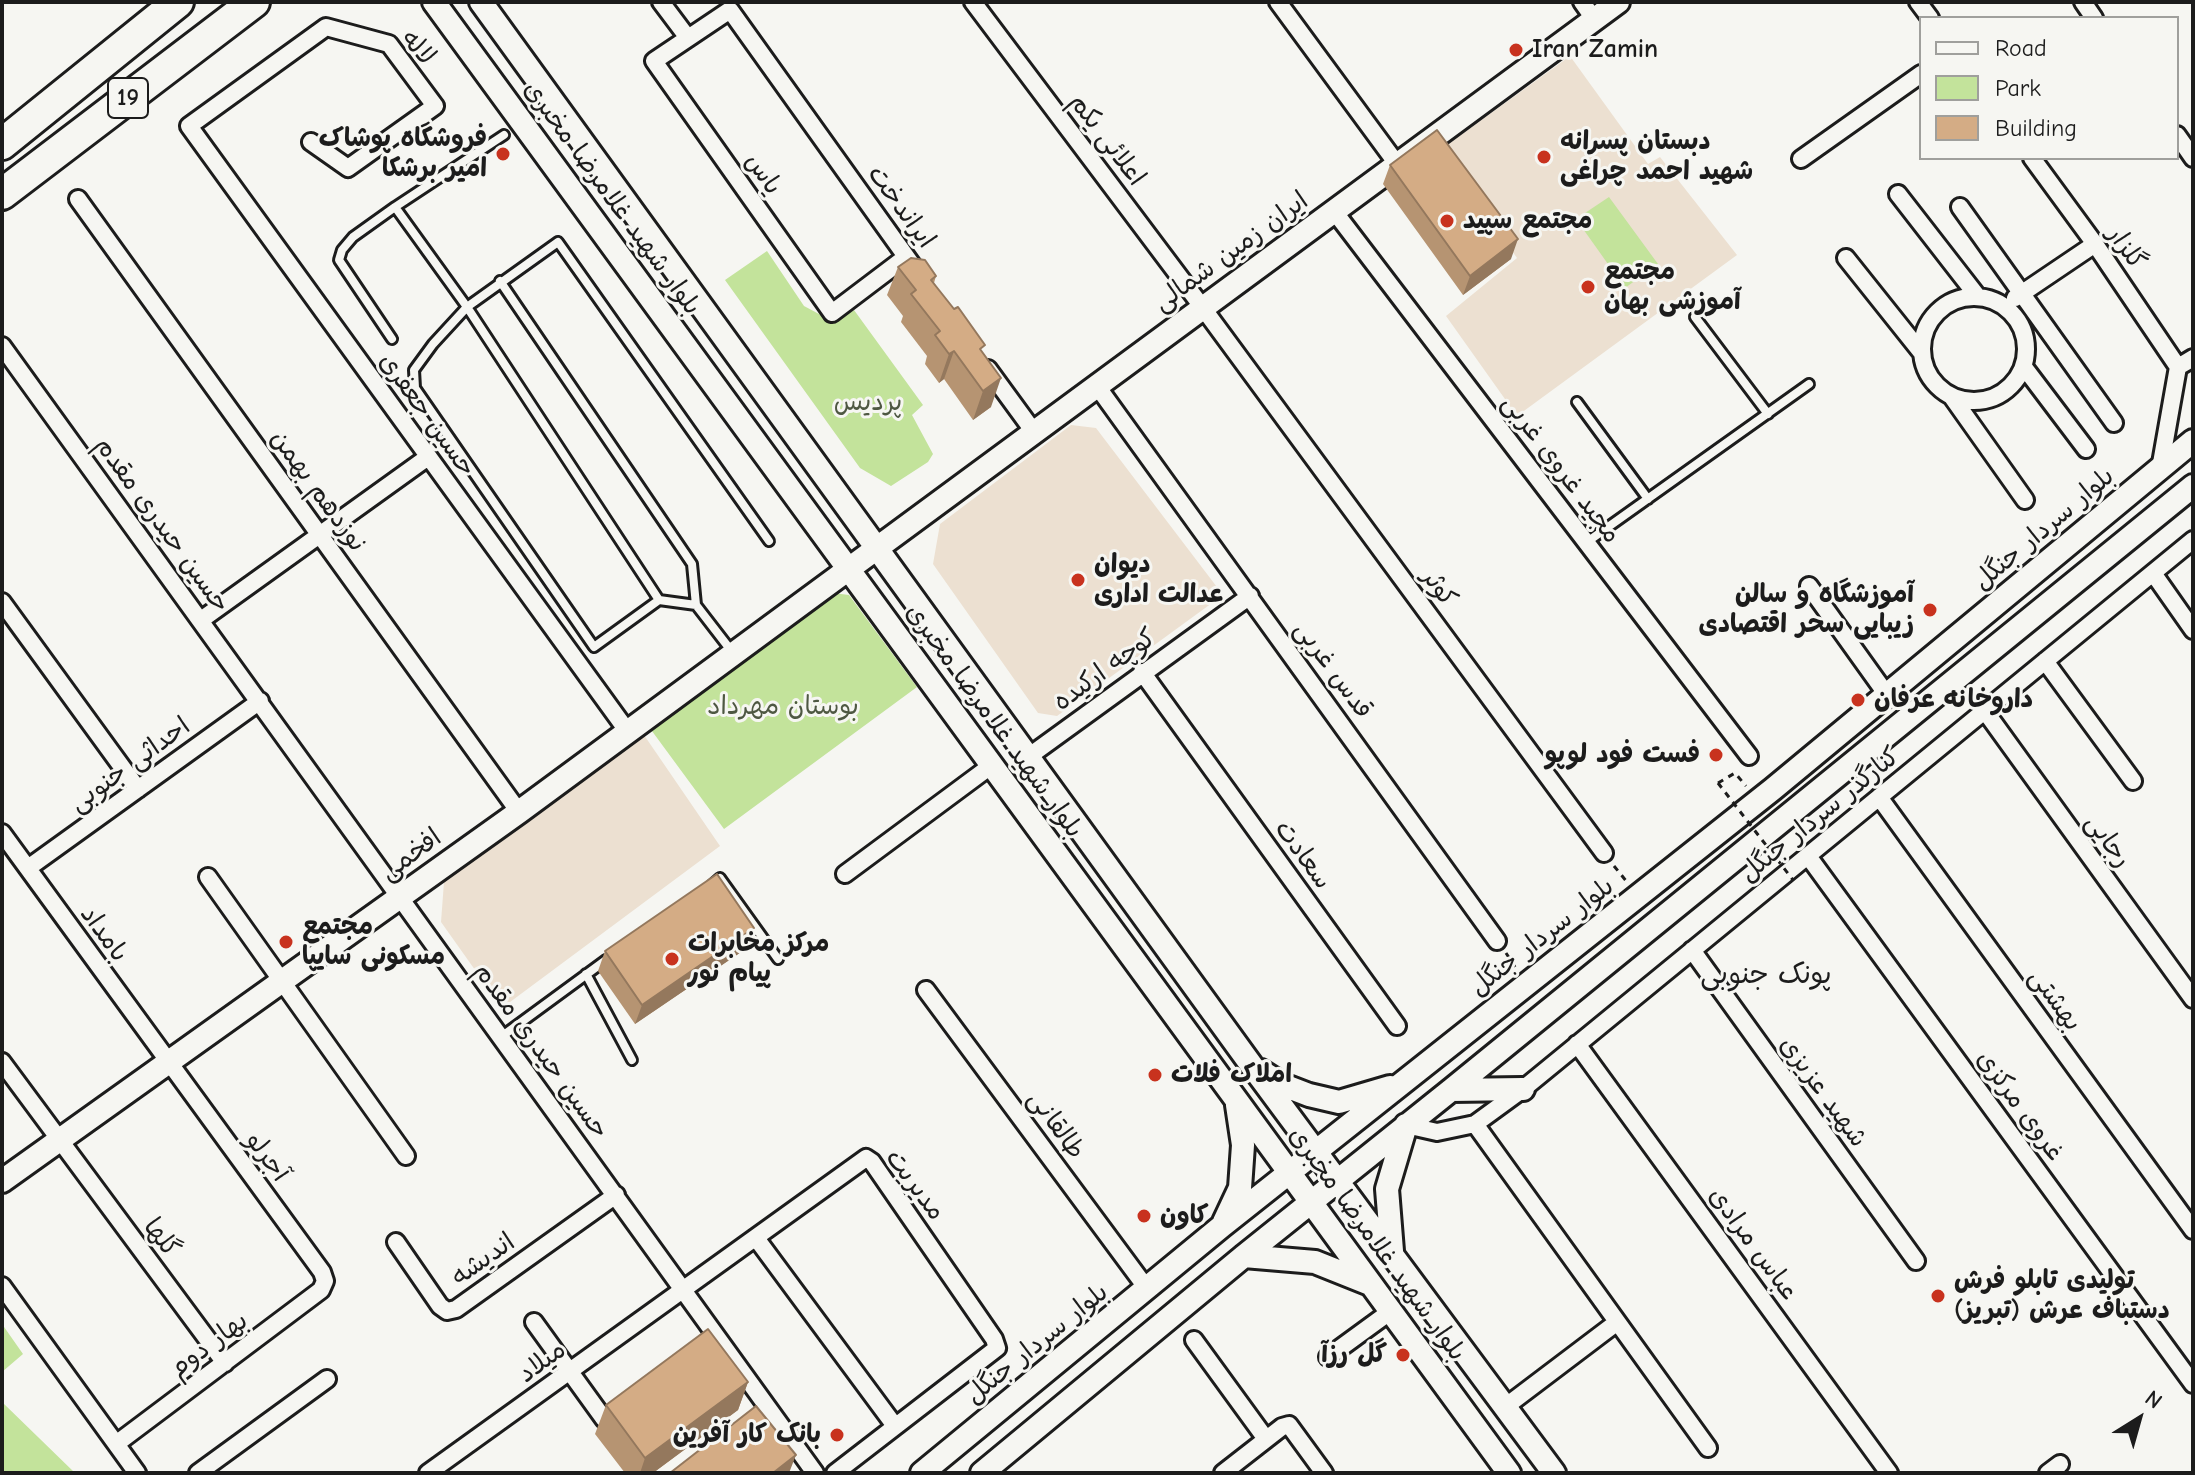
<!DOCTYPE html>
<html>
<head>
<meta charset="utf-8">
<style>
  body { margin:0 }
  #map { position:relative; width:2195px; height:1475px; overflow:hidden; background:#f6f6f2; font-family:"Comic Neue",sans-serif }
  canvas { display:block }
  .frame { position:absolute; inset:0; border:4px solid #1c1c1c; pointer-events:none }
  .legend { position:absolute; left:1919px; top:16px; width:260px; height:144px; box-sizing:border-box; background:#f6f6f2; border:2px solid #9f9f9c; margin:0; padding:10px 14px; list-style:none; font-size:24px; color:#1c1c1c }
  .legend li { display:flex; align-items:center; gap:16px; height:40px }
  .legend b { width:40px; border:2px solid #9f9f9c }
  .north { position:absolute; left:2099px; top:1379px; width:80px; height:80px; -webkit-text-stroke:6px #f6f6f2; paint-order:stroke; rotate:37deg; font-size:22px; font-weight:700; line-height:32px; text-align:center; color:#1c1c1c }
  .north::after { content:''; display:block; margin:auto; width:28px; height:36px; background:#1c1c1c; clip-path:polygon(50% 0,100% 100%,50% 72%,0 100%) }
</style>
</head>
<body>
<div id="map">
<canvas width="2195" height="1475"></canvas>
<div class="frame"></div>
<ul class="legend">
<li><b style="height:10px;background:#f6f6f2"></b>Road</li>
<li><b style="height:22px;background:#c3e39b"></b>Park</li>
<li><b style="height:22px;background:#d4ac85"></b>Building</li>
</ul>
<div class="north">N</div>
</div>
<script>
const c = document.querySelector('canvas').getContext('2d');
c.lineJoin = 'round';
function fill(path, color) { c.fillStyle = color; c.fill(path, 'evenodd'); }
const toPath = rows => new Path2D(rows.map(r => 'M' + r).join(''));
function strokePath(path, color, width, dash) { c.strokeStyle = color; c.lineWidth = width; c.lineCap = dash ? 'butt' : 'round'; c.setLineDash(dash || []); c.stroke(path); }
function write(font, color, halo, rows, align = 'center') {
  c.font = font + ' "Comic Neue","Playpen Sans Arabic",sans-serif'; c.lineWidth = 6; c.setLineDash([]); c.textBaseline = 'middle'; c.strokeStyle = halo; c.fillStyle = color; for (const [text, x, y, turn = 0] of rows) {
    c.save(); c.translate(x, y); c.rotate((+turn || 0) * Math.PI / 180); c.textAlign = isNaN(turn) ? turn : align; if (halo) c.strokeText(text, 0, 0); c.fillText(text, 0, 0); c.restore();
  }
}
const built = toPath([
  [1570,56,1648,164,1660,157,1737,255,1517,416,1446,316,1517,258,1440,150],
  [1071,425,1096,428,1223,595,1057,716,1038,713,933,564,940,524],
  [644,735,720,846,502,1008,441,922,444,882]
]);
const green = toPath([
  [1609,197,1658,264,1625,288,1576,219],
  [767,251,804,306,834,322,854,310,923,405,912,415,933,454,928,462,891,486,860,468,725,280],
  [833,593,849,595,917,687,724,829,649,727],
  [2,1324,23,1354,2,1372],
  [2,1402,75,1473,2,1473]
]);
const path = toPath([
  [1718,783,1735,773,1746,786],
  [1614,866,1627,882],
  [1506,953,1515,967]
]);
const lane = toPath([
  [395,207,467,307,659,600],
  [500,281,692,564,696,605,733,653],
  [1695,317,1768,414],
  [392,339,339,260,342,250,353,237,395,207,504,135],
  [1577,402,1648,499],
  [1587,542,1809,384],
  [696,605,659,600,594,647,415,388,414,370,433,344,467,307,558,242,769,541],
  [712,885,720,878,778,959],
  [586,974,632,1060],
  [501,1037,606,960]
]);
const street = toPath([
  [661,2,688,38],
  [973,2,1203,308,1604,853],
  [1278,2,1397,164],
  [1582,2,1594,19],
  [1918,2,1930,18],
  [2083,2,2094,18],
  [2177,135,2193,158],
  [311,142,348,168,435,106,389,44,326,27,189,126,628,732],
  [2032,158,2095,244,2178,367],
  [1801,159,1921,74],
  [1898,194,1978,297],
  [78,199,519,812],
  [1960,207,2114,423],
  [1334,211,1749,756],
  [906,257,832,313,654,61,730,10,920,276],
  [1846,258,1921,352],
  '1922 349a52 52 0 1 1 104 0a52 52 0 1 1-104 0Z',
  [2015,298,2095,244],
  [2,346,815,1473],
  [2024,367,2086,449],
  [988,369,1034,432],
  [1097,386,1497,941],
  [1952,397,2025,500],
  [2160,469,2178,367,2193,358],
  [2153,573,2193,630],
  [1809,586,1887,695],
  [2,602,138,789],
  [201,620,428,457],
  [2045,661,2133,781],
  [1142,672,1397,1026],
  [1985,711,2193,999],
  [1028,757,1250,596],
  [1879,797,2193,1230],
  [2,833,322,1272,325,1281,321,1290,116,1444],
  [1808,856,2193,1384],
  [28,868,260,701],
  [845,874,992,765],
  [208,877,406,1156],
  [1692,950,1916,1261],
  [926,990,1148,1290],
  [1577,1044,1889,1473],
  [2,1062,225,1363],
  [1475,1124,1708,1448],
  [1406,1125,1437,1132,1475,1124,1523,1089,2193,540],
  [756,1238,895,1426],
  [396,1242,440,1306,447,1311,456,1309,616,1195],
  [2,1286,137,1473],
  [534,1322,604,1419],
  [1194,1340,1266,1439],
  [1328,1357,1391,1311],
  [1505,1407,1616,1323],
  [198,1473,327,1379],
  [428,1473,866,1158,872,1162,994,1339,997,1348,835,1473],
  [1223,1473,1282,1427,1289,1425,1324,1473],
  [2048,1473,2060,1464]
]);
const secondary = toPath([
  [434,2,1509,1473],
  [481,2,1252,1066,1554,1473],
  [1261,1071,1283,1085,1309,1095,1339,1102,1390,1087],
  [1451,1090,1523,1089],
  [2,1181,519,812,1618,2],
  [1224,1222,1240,1188,1243,1145,1237,1105],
  [1392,1251,1387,1189,1406,1125],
  [1244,1256,1315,1262,1370,1284],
  [922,1473,1222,1226,1773,789,2193,441],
  [982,1473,1244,1256,1451,1090,2193,486]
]);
const highway = toPath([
  [2,144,178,2],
  [2,194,254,2]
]);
const pathBridge = toPath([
  [1718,783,1793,880]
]);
const wall = toPath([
  [1390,165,1511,259,1463,295,1383,184],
  [898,267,936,276,934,283,982,352,991,407,973,420,944,379,939,383,925,364,927,356,901,322,903,316,887,295],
  [747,948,635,1024,598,971,605,951],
  [748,1382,738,1410,653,1473,625,1473,595,1434,606,1405]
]);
const shadedWall = toPath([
  [1518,239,1511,259,1463,295,1470,276],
  [954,351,944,379,939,383,949,354],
  [1001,378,991,407,973,420,983,391],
  [754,928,747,948,635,1024,642,1005],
  [748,1382,738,1410,653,1473,640,1473,645,1458],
  [796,1455,789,1473,773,1473]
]);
const building = toPath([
  [1437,130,1518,239,1470,276,1390,165,1437,130],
  [911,258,925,260,936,276,931,280,954,309,958,307,985,345,980,349,1001,378,983,391,954,351,949,354,935,335,940,331,911,294,916,290,898,267,911,258],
  [717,874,754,928,642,1005,605,951,717,874],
  [708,1329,748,1382,645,1458,606,1405,708,1329],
  [756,1406,796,1455,773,1473,670,1473,756,1406]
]);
const markers = [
  [1516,50,8,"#c8321e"],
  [503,154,8,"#c8321e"],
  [1544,157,8,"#c8321e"],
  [1447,221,8,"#c8321e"],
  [1588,287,8,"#c8321e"],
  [1078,580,8,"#c8321e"],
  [1930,610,8,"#c8321e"],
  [1858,700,8,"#c8321e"],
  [1716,755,8,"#c8321e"],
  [286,942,8,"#c8321e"],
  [672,959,8,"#c8321e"],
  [1155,1075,8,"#c8321e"],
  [1144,1216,8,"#c8321e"],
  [1938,1296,8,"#c8321e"],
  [1403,1355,8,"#c8321e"],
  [837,1435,8,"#c8321e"]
];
const shields = [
  [128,98,40]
];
const shieldNames = [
  ["19",128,98]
];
const streetNames = [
  ["لاله",418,48,48],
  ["اعلائی یکم",1107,140,53],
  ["یاس",763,174,55],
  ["بلوار شهید غلامرضا مخبری",612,198,54],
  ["ایراندخت",901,207,54],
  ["گلزار",2126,248,55],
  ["ایران زمین شمالی",1231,252,-36],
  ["حسین جعفری",427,415,54],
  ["مجید غروی غربی",1561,469,53],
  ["نوزدهم بهمن",318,491,54],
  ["حسین حیدری مقدم",162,525,54],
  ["بلوار سردار جنگل",2044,529,-40],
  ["کوثر",1439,588,54],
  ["کوچه ارکیده",1105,670,-36],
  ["قدس غربی",1333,670,54],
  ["بلوار شهید غلامرضا مخبری",994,721,54],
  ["احداثی جنوبی",130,765,-36],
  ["کنارگذر سردار جنگل",1820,815,-39],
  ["رجایی",2108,841,54],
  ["افخمی",411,855,-36],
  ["سعادت",1303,855,54],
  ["بامداد",104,934,54],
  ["بلوار سردار جنگل",1542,937,-38],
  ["بهشتی",2055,1000,54],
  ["حسین حیدری مقدم",541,1051,54],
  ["شهید عزیزی",1823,1092,54],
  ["غروی مرکزی",2020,1106,54],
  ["طالقانی",1056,1125,54],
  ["آجرلو",267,1157,54],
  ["مدیریت",915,1185,53],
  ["گلها",161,1238,53],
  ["بلوار شهید غلامرضا مخبری",1377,1244,54],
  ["عباس مرادی",1753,1244,54],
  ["اندیشه",483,1260,-35],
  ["بلوار سردار جنگل",1037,1344,-39],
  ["بهار دوم",209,1345,-37],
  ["میلاد",542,1362,-36]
];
const poiNames = [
  ["Iran Zamin",1532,50],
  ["فروشگاه پوشاک",487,139,"right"],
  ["امیر برشکا",487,169,"right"],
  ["دبستان پسرانه",1560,142],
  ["شهید احمد چراغی",1560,172],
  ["مجتمع سپید",1463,221],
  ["مجتمع",1604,272],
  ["آموزشی بهان",1604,302],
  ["دیوان",1094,565],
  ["عدالت اداری",1094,595],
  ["آموزشگاه و سالن",1914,595,"right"],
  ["زیبایی سحر اقتصادی",1914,625,"right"],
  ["داروخانه عرفان",1874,700],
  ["فست فود لوپو",1700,755,"right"],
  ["مجتمع",302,927],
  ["مسکونی سایپا",302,957],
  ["مرکز مخابرات",688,944],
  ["پیام نور",688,974],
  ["املاک فلات",1171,1075],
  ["کاون",1160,1216],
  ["تولیدی تابلو فرش",1954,1281],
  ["دستباف عرش (تبریز)",1954,1311],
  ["گل رزآ",1387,1355,"right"],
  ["بانک کار آفرین",821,1435,"right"]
];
const parkNames = [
  ["پردیس",868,403],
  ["بوستان مهرداد",783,707]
];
const neighbourhoodNames = [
  ["پونک جنوبی",1766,975]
];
fill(built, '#ece0d1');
fill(green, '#c3e39b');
strokePath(lane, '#1c1c1c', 14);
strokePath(street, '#1c1c1c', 22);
strokePath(secondary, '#1c1c1c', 28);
strokePath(highway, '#1c1c1c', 36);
strokePath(path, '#1c1c1c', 3, [6, 6]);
strokePath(lane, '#f6f6f2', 8);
strokePath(street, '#f6f6f2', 16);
strokePath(secondary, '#f6f6f2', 22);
strokePath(highway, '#f6f6f2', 30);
strokePath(pathBridge, '#1c1c1c', 3, [6, 6]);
fill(wall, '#b69472');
fill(shadedWall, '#94785d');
fill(building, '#d4ac85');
strokePath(building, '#94785d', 2);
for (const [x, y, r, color] of markers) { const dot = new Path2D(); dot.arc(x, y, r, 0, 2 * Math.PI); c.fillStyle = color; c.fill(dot); strokePath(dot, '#f6f6f2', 3); }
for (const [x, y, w] of shields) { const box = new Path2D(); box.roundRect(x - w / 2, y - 20, w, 40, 6); c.fillStyle = '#f6f6f2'; c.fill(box); strokePath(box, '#1c1c1c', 2); }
write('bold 24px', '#1c1c1c', null, shieldNames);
write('26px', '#1c1c1c', '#f6f6f2', streetNames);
write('bold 26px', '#1c1c1c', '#f6f6f2', poiNames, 'left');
write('26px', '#4e5842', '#f6f6f2', parkNames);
write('28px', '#1c1c1c', '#f6f6f2', neighbourhoodNames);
</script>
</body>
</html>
